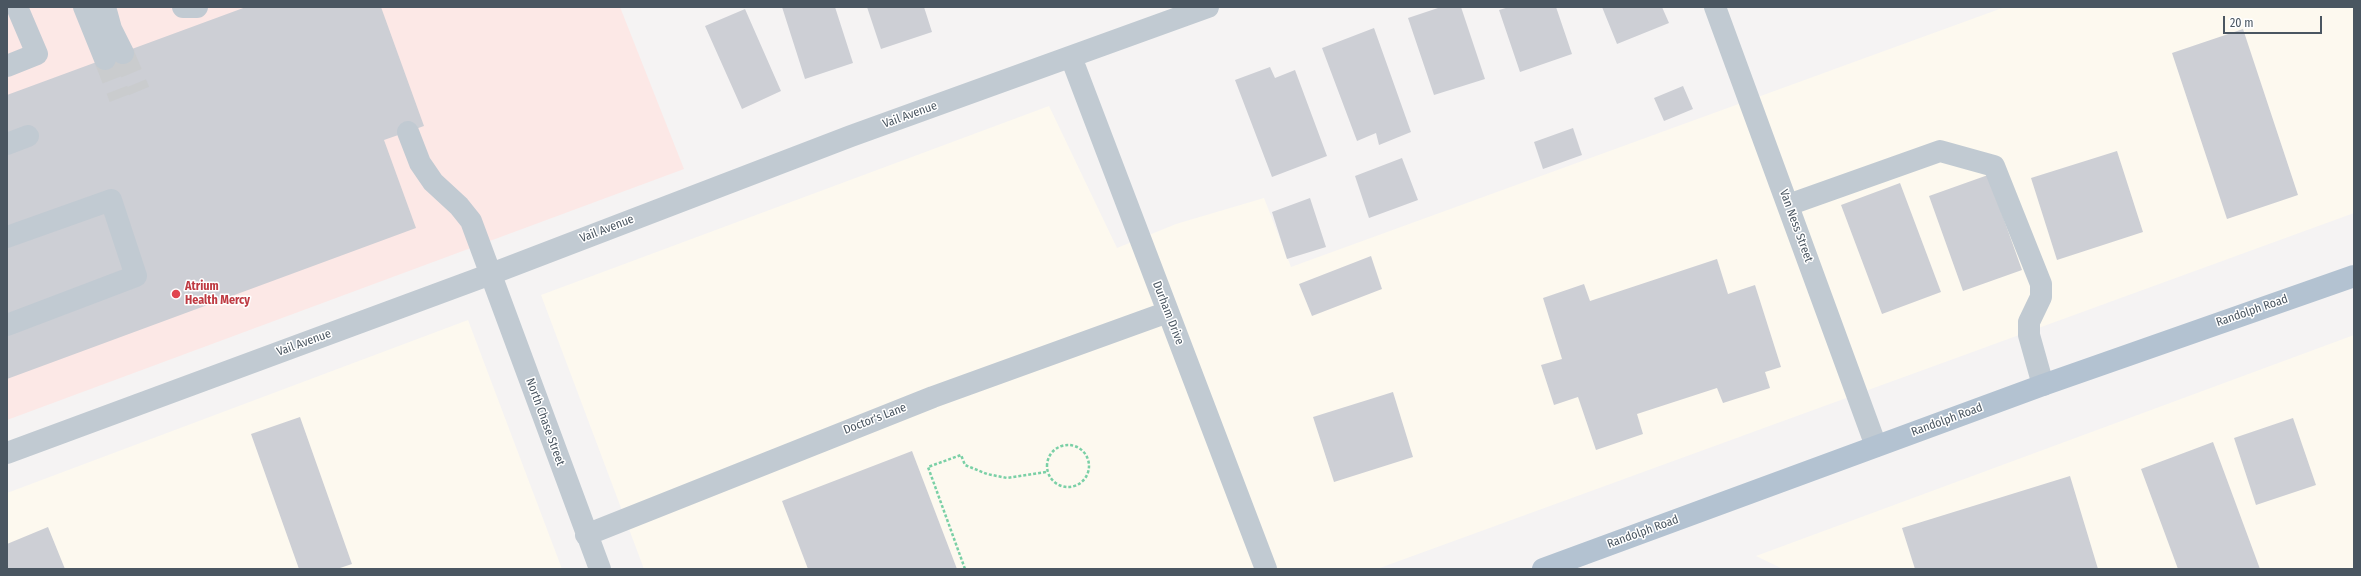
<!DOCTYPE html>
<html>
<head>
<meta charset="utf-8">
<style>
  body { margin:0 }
  #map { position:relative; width:2361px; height:576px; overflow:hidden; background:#f5f3f3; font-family:"Fira Sans Condensed",sans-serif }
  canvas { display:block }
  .frame { position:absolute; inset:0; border:8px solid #4a5661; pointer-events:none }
  .scale { position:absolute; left:2223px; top:16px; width:99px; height:18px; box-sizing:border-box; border:2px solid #4a5661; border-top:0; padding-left:5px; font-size:12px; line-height:14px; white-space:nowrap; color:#4a5661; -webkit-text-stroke:3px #fff; paint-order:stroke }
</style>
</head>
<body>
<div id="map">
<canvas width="2361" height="576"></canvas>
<div class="frame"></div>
<div class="scale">20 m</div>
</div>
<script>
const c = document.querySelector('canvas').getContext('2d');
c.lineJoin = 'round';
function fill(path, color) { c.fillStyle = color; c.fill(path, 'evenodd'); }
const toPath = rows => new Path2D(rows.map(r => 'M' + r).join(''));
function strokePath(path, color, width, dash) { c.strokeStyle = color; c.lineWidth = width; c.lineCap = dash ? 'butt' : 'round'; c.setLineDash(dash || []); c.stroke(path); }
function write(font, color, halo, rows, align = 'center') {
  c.font = font + ' "Fira Sans Condensed",sans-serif'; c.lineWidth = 3; c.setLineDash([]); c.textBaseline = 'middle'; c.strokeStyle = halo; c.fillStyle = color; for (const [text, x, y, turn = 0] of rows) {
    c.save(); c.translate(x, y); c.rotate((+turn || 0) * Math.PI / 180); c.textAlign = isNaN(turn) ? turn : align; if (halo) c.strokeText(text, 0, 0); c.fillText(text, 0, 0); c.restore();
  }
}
const commercial = toPath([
  [2005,7,2354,7,2354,213,1377,569,644,569,541,295,1049,106,1117,248,1176,224,1264,198,1291,267],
  [468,320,562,569,7,569,7,493],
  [2354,335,2354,569,1783,569,1756,556]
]);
const medical = toPath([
  [7,7,620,7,684,169,7,420]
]);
const building = toPath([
  [246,7,381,7,424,126,384,140,416,228,7,379,7,95],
  [782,7,835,7,853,63,805,79],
  [867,7,924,7,932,32,881,49],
  [1441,7,1461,7,1485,79,1434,95,1408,18],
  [1509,7,1556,7,1572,54,1520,72,1499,10],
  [1602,7,1662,7,1669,23,1617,44],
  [745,9,781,91,742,109,705,26],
  [1374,28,1411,132,1379,145,1376,133,1357,141,1322,48],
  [2243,29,2298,195,2227,219,2172,53],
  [1270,67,1275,78,1295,70,1327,156,1272,177,1235,80],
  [1683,86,1693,109,1664,121,1654,98],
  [1573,128,1582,155,1543,169,1534,142],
  [2117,151,2143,232,2057,260,2031,178],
  [1402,158,1418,200,1369,218,1355,176],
  [1988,175,2022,270,1963,291,1929,196],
  [1900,183,1941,292,1882,314,1841,205],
  [1310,198,1326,247,1287,259,1272,212],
  [1371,256,1382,289,1312,316,1299,284],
  [1717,259,1728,294,1755,285,1781,367,1765,372,1770,388,1723,403,1717,388,1637,414,1643,434,1596,450,1578,397,1554,405,1541,365,1562,359,1543,298,1584,284,1590,301],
  [1393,392,1413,457,1334,482,1313,417],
  [300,417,352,564,337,569,299,569,251,434],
  [2293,418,2316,485,2256,505,2234,438],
  [2213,442,2260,569,2178,569,2141,469],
  [912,451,957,569,808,569,782,501],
  [2070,476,2098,569,1915,569,1902,528],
  [48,527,65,569,7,569,7,544]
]);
const minorTunnel = toPath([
  [123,53,139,91],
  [105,59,120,98]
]);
const path = toPath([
  '1047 466a21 21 0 1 1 42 0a21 21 0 1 1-42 0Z',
  [965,569,928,467,961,455,965,465,987,474,1007,478,1046,472]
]);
const minor = toPath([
  [84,7,105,59],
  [105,7,111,29,123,53],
  [183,7,197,7],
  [1715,7,1876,446],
  [1071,57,1266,569],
  [7,66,37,54,17,7],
  [408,132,420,163,433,182,459,206,471,221,600,569],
  [7,144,28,136],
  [1788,205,1940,151,1994,166,2041,284,2041,297,2029,322,2029,335,2043,385],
  [7,237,111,200,136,276,7,325],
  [7,453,491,274,851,136,1208,7],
  [586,535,933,397,1168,312]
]);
const major = toPath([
  [1543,569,2043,385,2354,276]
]);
const markers = [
  [176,294,5,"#e0444e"]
];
const streetNames = [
  ["Vail Avenue",910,115,-20],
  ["Van Ness Street",1796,226,70],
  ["Vail Avenue",607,229,-21],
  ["Randolph Road",2252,311,-19],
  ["Durham Drive",1168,313,69],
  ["Vail Avenue",304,343,-20],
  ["Doctor's Lane",875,419,-21],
  ["Randolph Road",1947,420,-20],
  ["North Chase Street",545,422,70],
  ["Randolph Road",1643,532,-20]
];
const healthNames = [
  ["Atrium",185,287],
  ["Health Mercy",185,301]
];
fill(commercial, '#fdf9ef');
fill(medical, '#fce8e6');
fill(building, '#cdcfd5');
strokePath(minorTunnel, '#caccce', 22, [22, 11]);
strokePath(path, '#7ad0a6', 2.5, [3, 2]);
strokePath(minor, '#c1cad2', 22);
strokePath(major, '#b3c2d1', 22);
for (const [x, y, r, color] of markers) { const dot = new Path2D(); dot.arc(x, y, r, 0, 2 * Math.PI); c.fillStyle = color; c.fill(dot); strokePath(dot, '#fff', 1.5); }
write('12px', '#4a5661', '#fff', streetNames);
write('bold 12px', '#be3a42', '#fff', healthNames, 'left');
</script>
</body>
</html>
